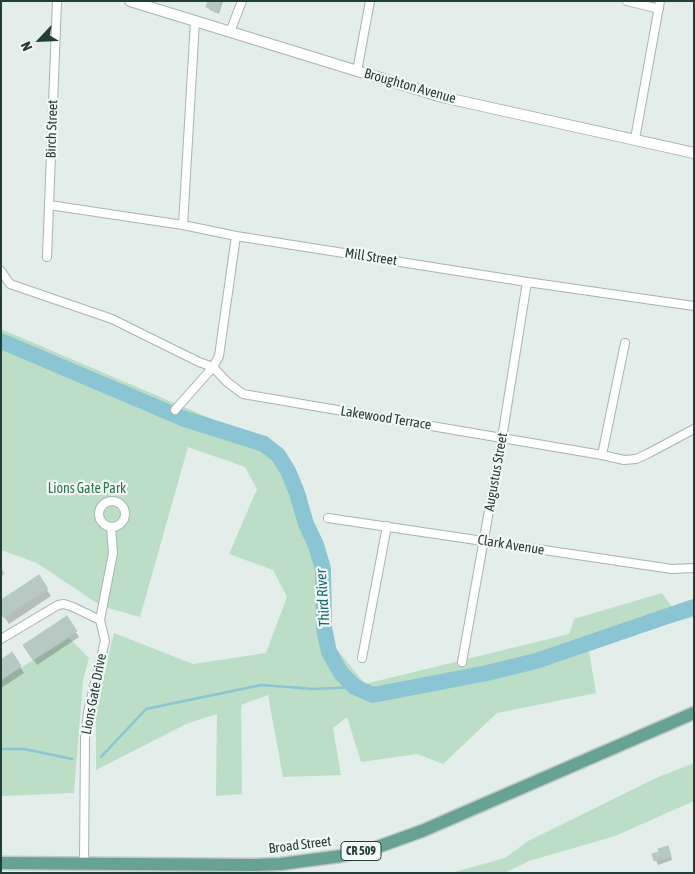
<!DOCTYPE html>
<html>
<head>
<meta charset="utf-8">
<style>
  body { margin:0 }
  #map { position:relative; width:695px; height:874px; overflow:hidden; background:#e3ede9; font-family:"Asap Condensed",sans-serif }
  canvas { display:block }
  .frame { position:absolute; inset:0; border:2px solid #233e38; pointer-events:none }
  .north { position:absolute; left:15px; top:15px; width:50px; height:50px; -webkit-text-stroke:4px #f4f9f7; paint-order:stroke; rotate:245deg; font-size:14px; font-weight:700; line-height:20px; text-align:center; color:#233e38 }
  .north::after { content:''; display:block; margin:auto; width:18px; height:22px; background:#233e38; clip-path:polygon(50% 0,100% 100%,50% 72%,0 100%) }
</style>
</head>
<body>
<div id="map">
<canvas width="695" height="874"></canvas>
<div class="frame"></div>
<div class="north">N</div>
</div>
<script>
const c = document.querySelector('canvas').getContext('2d');
c.lineJoin = 'round';
function fill(path, color) { c.fillStyle = color; c.fill(path, 'evenodd'); }
const toPath = rows => new Path2D(rows.map(r => 'M' + r).join(''));
function strokePath(path, color, width, dash) { c.strokeStyle = color; c.lineWidth = width; c.lineCap = dash ? 'butt' : 'round'; c.setLineDash(dash || []); c.stroke(path); }
function write(font, color, halo, rows, align = 'center') {
  c.font = font + ' "Asap Condensed",sans-serif'; c.lineWidth = 4.5; c.setLineDash([]); c.textBaseline = 'middle'; c.strokeStyle = halo; c.fillStyle = color; for (const [text, x, y, turn = 0] of rows) {
    c.save(); c.translate(x, y); c.rotate((+turn || 0) * Math.PI / 180); c.textAlign = isNaN(turn) ? turn : align; if (halo) c.strokeText(text, 0, 0); c.fillText(text, 0, 0); c.restore();
  }
}
const green = toPath([
  [1,329,282,449,330,563,331,642,365,684,569,634,574,619,662,593,672,607,694,599,694,617,588,645,596,693,497,713,443,764,417,754,361,762,347,717,333,728,341,775,283,777,268,695,241,705,242,794,216,796,217,714,186,724,96,770,96,708,114,633,193,664,266,653,287,597,273,570,229,554,257,489,245,467,188,447,140,617,101,606,37,563,1,550],
  [69,638,89,658,83,681,74,793,1,796,1,680],
  [694,763,694,801,615,836,529,861,504,873,451,873,505,858,528,841,656,778]
]);
const shadow = toPath([
  [210,1,223,1,219,14,210,10,208,7],
  [1,568,4,573,1,578],
  [38,577,51,596,9,624,1,612],
  [75,631,79,637,37,665,29,652],
  [12,654,24,673,1,688,1,661],
  [670,851,672,860,658,865,654,855]
]);
const stream = toPath([
  [1,749,24,749,72,759],
  [101,757,146,709,261,685,314,689,355,687]
]);
const river = toPath([
  [1,341,182,418,264,444,278,455,288,471,297,493,306,524,316,545,323,569,324,628,329,652,341,673,355,687,373,695,487,673,536,661,694,607]
]);
const building = toPath([
  [208,1,221,1,217,11,206,7,208,1],
  [39,575,48,589,4,618,1,614,1,600,39,575],
  [67,616,77,631,33,660,23,645,67,616],
  [12,652,21,666,1,680,1,660,12,652],
  [668,846,671,856,654,861,652,854,659,852,658,849,668,846]
]);
const minor = toPath([
  [627,1,659,9],
  [230,32,242,1],
  [357,71,370,1],
  [635,139,660,1],
  [49,205,183,225,236,236,527,282,694,306],
  [183,225,195,21],
  [236,236,219,356,213,367,227,382,243,394,602,455,624,460,636,459,649,453,694,429],
  [47,257,57,1],
  [1,271,10,284,112,319,199,362,213,367,175,410],
  [602,455,625,343],
  '99 514a13 13 0 1 1 26 0a13 13 0 1 1-26 0Z',
  [328,518,672,569,694,568],
  [1,639,58,605,64,604,73,607,100,620],
  [362,658,387,526],
  [462,662,502,438,527,282],
  [84,863,85,739,88,712,105,641,100,620,113,553,111,527]
]);
const tertiary = toPath([
  [130,1,442,97,694,153]
]);
const primary = toPath([
  [1,863,254,865,281,864,341,856,372,849,422,831,694,713]
]);
const shields = [
  [361,851,40]
];
const shieldNames = [
  ["CR 509",361,851]
];
const streetNames = [
  ["Broughton Avenue",410,86,16],
  ["Birch Street",52,129,-88],
  ["Mill Street",371,257,9],
  ["Lakewood Terrace",386,418,9],
  ["Augustus Street",496,472,-80],
  ["Clark Avenue",511,545,9],
  ["Lions Gate Drive",94,694,-79],
  ["Broad Street",300,845,-7]
];
const parkNames = [
  ["Lions Gate Park",87,489]
];
const waterNames = [
  ["Third River",323,598,-94]
];
fill(green, '#bcdec6');
fill(shadow, '#0003');
strokePath(stream, '#8bc4d2', 2.5);
strokePath(river, '#8bc4d2', 16);
fill(building, '#b8c8c2');
strokePath(building, '#b5c7c0', 1);
strokePath(minor, '#a6b5b0', 10);
strokePath(tertiary, '#a6b5b0', 12);
strokePath(primary, '#c1c9c7', 15);
strokePath(minor, '#fff', 8);
strokePath(tertiary, '#fff', 10);
strokePath(primary, '#68a295', 12);
for (const [x, y, w] of shields) { const box = new Path2D(); box.roundRect(x - w / 2, y - 9.5, w, 19, 4); c.fillStyle = '#f4f9f7'; c.fill(box); strokePath(box, '#233e38', 1); }
write('bold 12px', '#233e38', null, shieldNames);
write('14px', '#233e38', '#f4f9f7', streetNames);
write('14px', '#2d754b', '#f4f9f7', parkNames);
write('italic 15px', '#1c687b', '#f4f9f7', waterNames);
</script>
</body>
</html>
